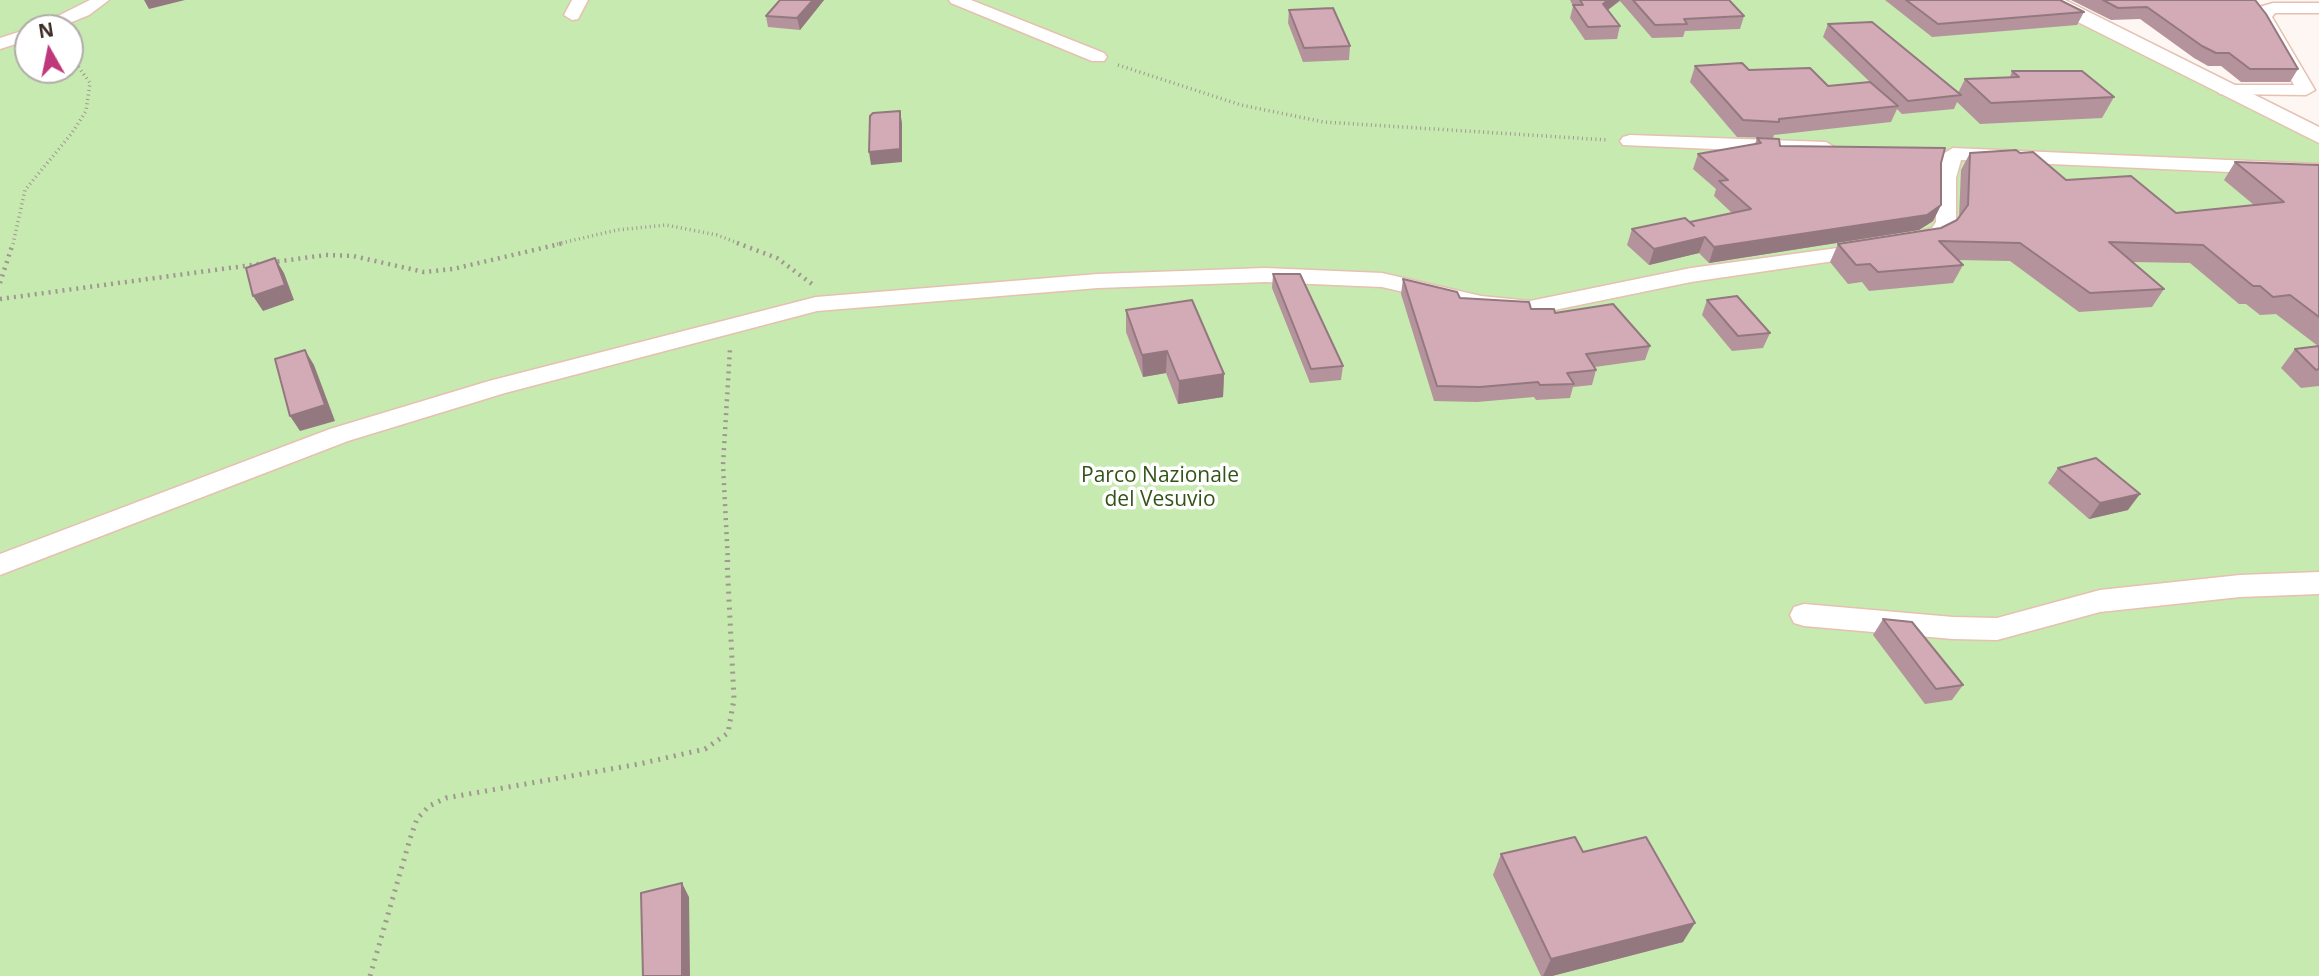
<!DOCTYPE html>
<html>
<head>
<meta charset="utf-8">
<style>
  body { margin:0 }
  #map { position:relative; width:2319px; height:976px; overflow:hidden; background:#fef6f2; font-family:"Open Sans",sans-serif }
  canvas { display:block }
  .north { position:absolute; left:14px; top:14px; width:70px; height:70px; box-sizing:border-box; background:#fff; border:2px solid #b1aba9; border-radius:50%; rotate:351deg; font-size:19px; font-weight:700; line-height:28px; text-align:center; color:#3c2d27 }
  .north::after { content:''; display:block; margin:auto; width:24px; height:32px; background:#be387b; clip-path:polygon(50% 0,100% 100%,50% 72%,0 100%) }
</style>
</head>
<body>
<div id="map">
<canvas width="2319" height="976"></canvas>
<div class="north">N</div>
</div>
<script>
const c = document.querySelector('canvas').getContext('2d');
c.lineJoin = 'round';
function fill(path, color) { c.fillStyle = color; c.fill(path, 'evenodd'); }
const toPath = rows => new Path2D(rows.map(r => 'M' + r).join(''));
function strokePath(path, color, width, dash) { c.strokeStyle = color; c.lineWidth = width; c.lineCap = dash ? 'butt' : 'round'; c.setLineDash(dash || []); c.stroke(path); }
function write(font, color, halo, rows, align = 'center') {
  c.font = font + ' "Open Sans",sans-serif'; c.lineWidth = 7; c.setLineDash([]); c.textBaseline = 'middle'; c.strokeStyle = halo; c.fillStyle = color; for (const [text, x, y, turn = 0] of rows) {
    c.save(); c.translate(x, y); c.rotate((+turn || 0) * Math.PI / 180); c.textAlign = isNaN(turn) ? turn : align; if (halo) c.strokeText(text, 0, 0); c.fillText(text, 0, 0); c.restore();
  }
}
const green = toPath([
  [0,0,2061,0,2319,128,2319,976,0,976],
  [28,28,70,28,70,70,28,70]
]);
const pathFar2 = toPath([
  [1118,65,1241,105,1324,122,1608,140],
  [13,244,25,190,72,133,86,111,90,83,70,55],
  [557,244,617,230,666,225,717,235,741,244]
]);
const pathFar1 = toPath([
  [737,243,777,258,812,284],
  [0,283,13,243],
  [0,299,326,255,353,256,424,272,453,269,564,243],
  [728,562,723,465,730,349]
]);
const path = toPath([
  [370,976,410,839,417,819,429,806,446,798,639,764,705,749,728,733,734,699,727,560]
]);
const minor = toPath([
  [90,0,109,0,89,15,57,28,34,28,90,0],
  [572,0,588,0,578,19,572,20,564,15,572,0],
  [949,0,971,0,1104,53,1107,57,1104,61,1092,61,951,3,949,0],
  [2273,3,2319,3,2319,13,2275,13,2272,17,2315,90,2306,95,2220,94,2217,90,2226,85,2294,85,2256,17,2259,7,2273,3],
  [28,29,28,40,0,49,0,38,28,29],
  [1630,135,1826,142,1836,148,1826,154,1623,145,1620,141,1623,137,1630,135],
  [1953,148,2319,164,2319,176,1961,160,1956,178,1956,223,1946,236,1912,248,1904,247,1901,242,1904,237,1932,228,1936,222,1936,178,1943,154,1953,148],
  [1867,244,1875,245,1878,250,1875,255,1691,282,1530,315,1481,310,1382,287,1265,282,1098,288,817,311,505,393,348,441,0,575,0,554,330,429,489,381,816,297,1098,274,1265,268,1382,273,1481,296,1530,301,1691,268,1867,244],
  [2319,572,2319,594,2240,597,2100,612,1997,640,1953,639,1804,626,1794,623,1790,615,1794,607,1804,604,1953,617,1997,618,2100,590,2240,575,2319,572]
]);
const tertiary = toPath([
  [2039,0,2065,0,2319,127,2319,143,2042,4,2039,0]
]);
const wall = toPath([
  [780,0,824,0,800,30,768,27,766,16],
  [1570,0,1729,0,1744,16,1740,29,1685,31,1683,37,1652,38,1620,1,1608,10,1620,26,1617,39,1585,40,1570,18,1573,6],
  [1885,0,2060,0,2084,12,2077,25,1932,37],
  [2071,0,2255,0,2298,69,2290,82,2241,82,2221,66,2208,66,2194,58,2140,19,2111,20],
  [1289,10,1350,46,1349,60,1303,62,1288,23],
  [1828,24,1958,93,1965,79,2010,77,2012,71,2114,97,2102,118,1980,124,1957,102,1954,109,1902,114,1897,109,1891,122,1774,135,1773,138,1737,137,1690,82,1695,66,1749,70,1828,86,1870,82,1823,37],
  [1757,138,1780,146,1941,163,1941,205,1933,221,1919,230,1709,263,1699,253,1649,265,1627,245,1632,229,1690,223,1732,213,1714,196,1716,189,1693,169,1698,154,1755,144],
  [1970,153,2020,153,2066,180,2176,213,2254,205,2224,180,2235,162,2319,165,2319,386,2301,388,2281,368,2295,349,2318,346,2276,314,2260,315,2246,304,2239,304,2190,263,2131,262,2164,289,2152,307,2079,312,2010,261,1957,260,1963,265,1953,283,1869,291,1862,282,1848,284,1830,262,1838,244,1941,228,1957,220,1959,218,1961,170],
  [1273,274,1343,366,1341,380,1310,383,1272,288],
  [1403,279,1460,298,1531,309,1650,346,1645,360,1595,367,1596,370,1592,385,1573,387,1570,398,1536,400,1534,397,1477,402,1434,401,1401,294],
  [1707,300,1770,333,1763,348,1732,351,1702,315],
  [1126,310,1224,374,1223,397,1178,404,1166,373,1143,377,1126,332],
  [2058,468,2128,510,2089,519,2048,483],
  [1883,619,1963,685,1952,700,1925,704,1873,635],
  [1583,852,1683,942,1552,976,1541,976,1493,875,1501,854]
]);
const shadedWall = toPath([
  [144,0,185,0,149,9],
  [813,0,824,0,800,30,797,18],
  [1608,0,1620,0,1600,16,1603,4],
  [900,111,902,123,902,162,871,165,869,152],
  [1941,205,1933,221,1919,230,1709,263,1714,247],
  [1705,237,1699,253,1649,265,1654,249],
  [275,258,284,273,294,300,263,311,253,296],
  [305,350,314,365,335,421,300,431,290,416],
  [1167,351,1166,373,1143,377,1142,355],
  [1224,374,1223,397,1178,404,1179,381],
  [2140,494,2128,510,2089,519,2100,503],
  [682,883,689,897,690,976,682,976],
  [1695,923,1683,942,1552,976,1543,976,1551,959]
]);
const building = toPath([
  [780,0,813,0,797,18,766,16,780,0],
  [1580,0,1608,0,1603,4,1620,26,1588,27,1573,5,1583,5,1580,0],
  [1633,0,1729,0,1744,16,1684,19,1687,24,1655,25,1633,0],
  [1906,0,2060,0,2084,12,1938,24,1906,0],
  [2103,0,2255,0,2266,14,2298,69,2250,69,2229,53,2216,53,2202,46,2147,7,2118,8,2103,0],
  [1333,8,1350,46,1304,48,1289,10,1333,8],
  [1872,22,1961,95,1908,101,1828,24,1872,22],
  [1742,63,1749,70,1810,68,1828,86,1870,82,1898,106,1779,119,1779,122,1743,120,1695,66,1742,63],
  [2012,71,2082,71,2114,97,1991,103,1965,79,2019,77,2012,71],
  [900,111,900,149,869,152,870,116,873,113,900,111],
  [1757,138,1779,139,1780,146,1945,148,1941,163,1941,205,1927,215,1714,247,1705,237,1654,249,1632,229,1685,218,1694,226,1690,222,1751,209,1719,181,1728,180,1698,154,1761,143,1757,138],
  [2016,150,2020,153,2033,152,2066,180,2131,176,2176,213,2284,202,2235,162,2319,165,2319,317,2290,295,2273,297,2260,286,2253,286,2203,245,2109,242,2164,289,2090,293,2020,243,1939,241,1963,265,1878,272,1870,264,1856,265,1838,244,1941,228,1957,220,1968,205,1970,153,2016,150],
  [275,258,285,285,253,296,246,268,275,258],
  [1273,274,1300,274,1343,366,1311,369,1273,274],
  [1403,279,1457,292,1460,298,1529,302,1531,309,1554,309,1555,313,1613,304,1650,346,1586,354,1596,370,1567,373,1574,384,1540,385,1538,382,1480,387,1437,386,1403,279],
  [1737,296,1770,333,1738,336,1707,300,1737,296],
  [1192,300,1224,374,1179,381,1167,351,1142,355,1126,310,1192,300],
  [2319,346,2319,369,2316,370,2295,349,2319,346],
  [305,350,325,405,290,416,275,359,305,350],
  [2096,458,2140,494,2100,503,2058,468,2096,458],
  [1883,619,1912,622,1963,685,1936,689,1883,619],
  [1575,837,1583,852,1646,837,1695,923,1551,959,1501,854,1575,837],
  [682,883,682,976,643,976,641,893,682,883]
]);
const parkNames = [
  ["Parco Nazionale",1160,476],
  ["del Vesuvio",1160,500]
];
fill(green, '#c6eaaf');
strokePath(minor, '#e6c0b0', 3);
strokePath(tertiary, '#e6c0b0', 3);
strokePath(pathFar2, '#a19691', 3.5, [1, 3.5]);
strokePath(pathFar1, '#a19691', 4.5, [2, 5]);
strokePath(path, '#a19691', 5, [2, 6]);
fill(minor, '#fff');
fill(tertiary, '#fff');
fill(wall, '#b5939d');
fill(shadedWall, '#947880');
fill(building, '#d3abb7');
strokePath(building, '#947880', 2);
write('21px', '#325417', '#fff', parkNames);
</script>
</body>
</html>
